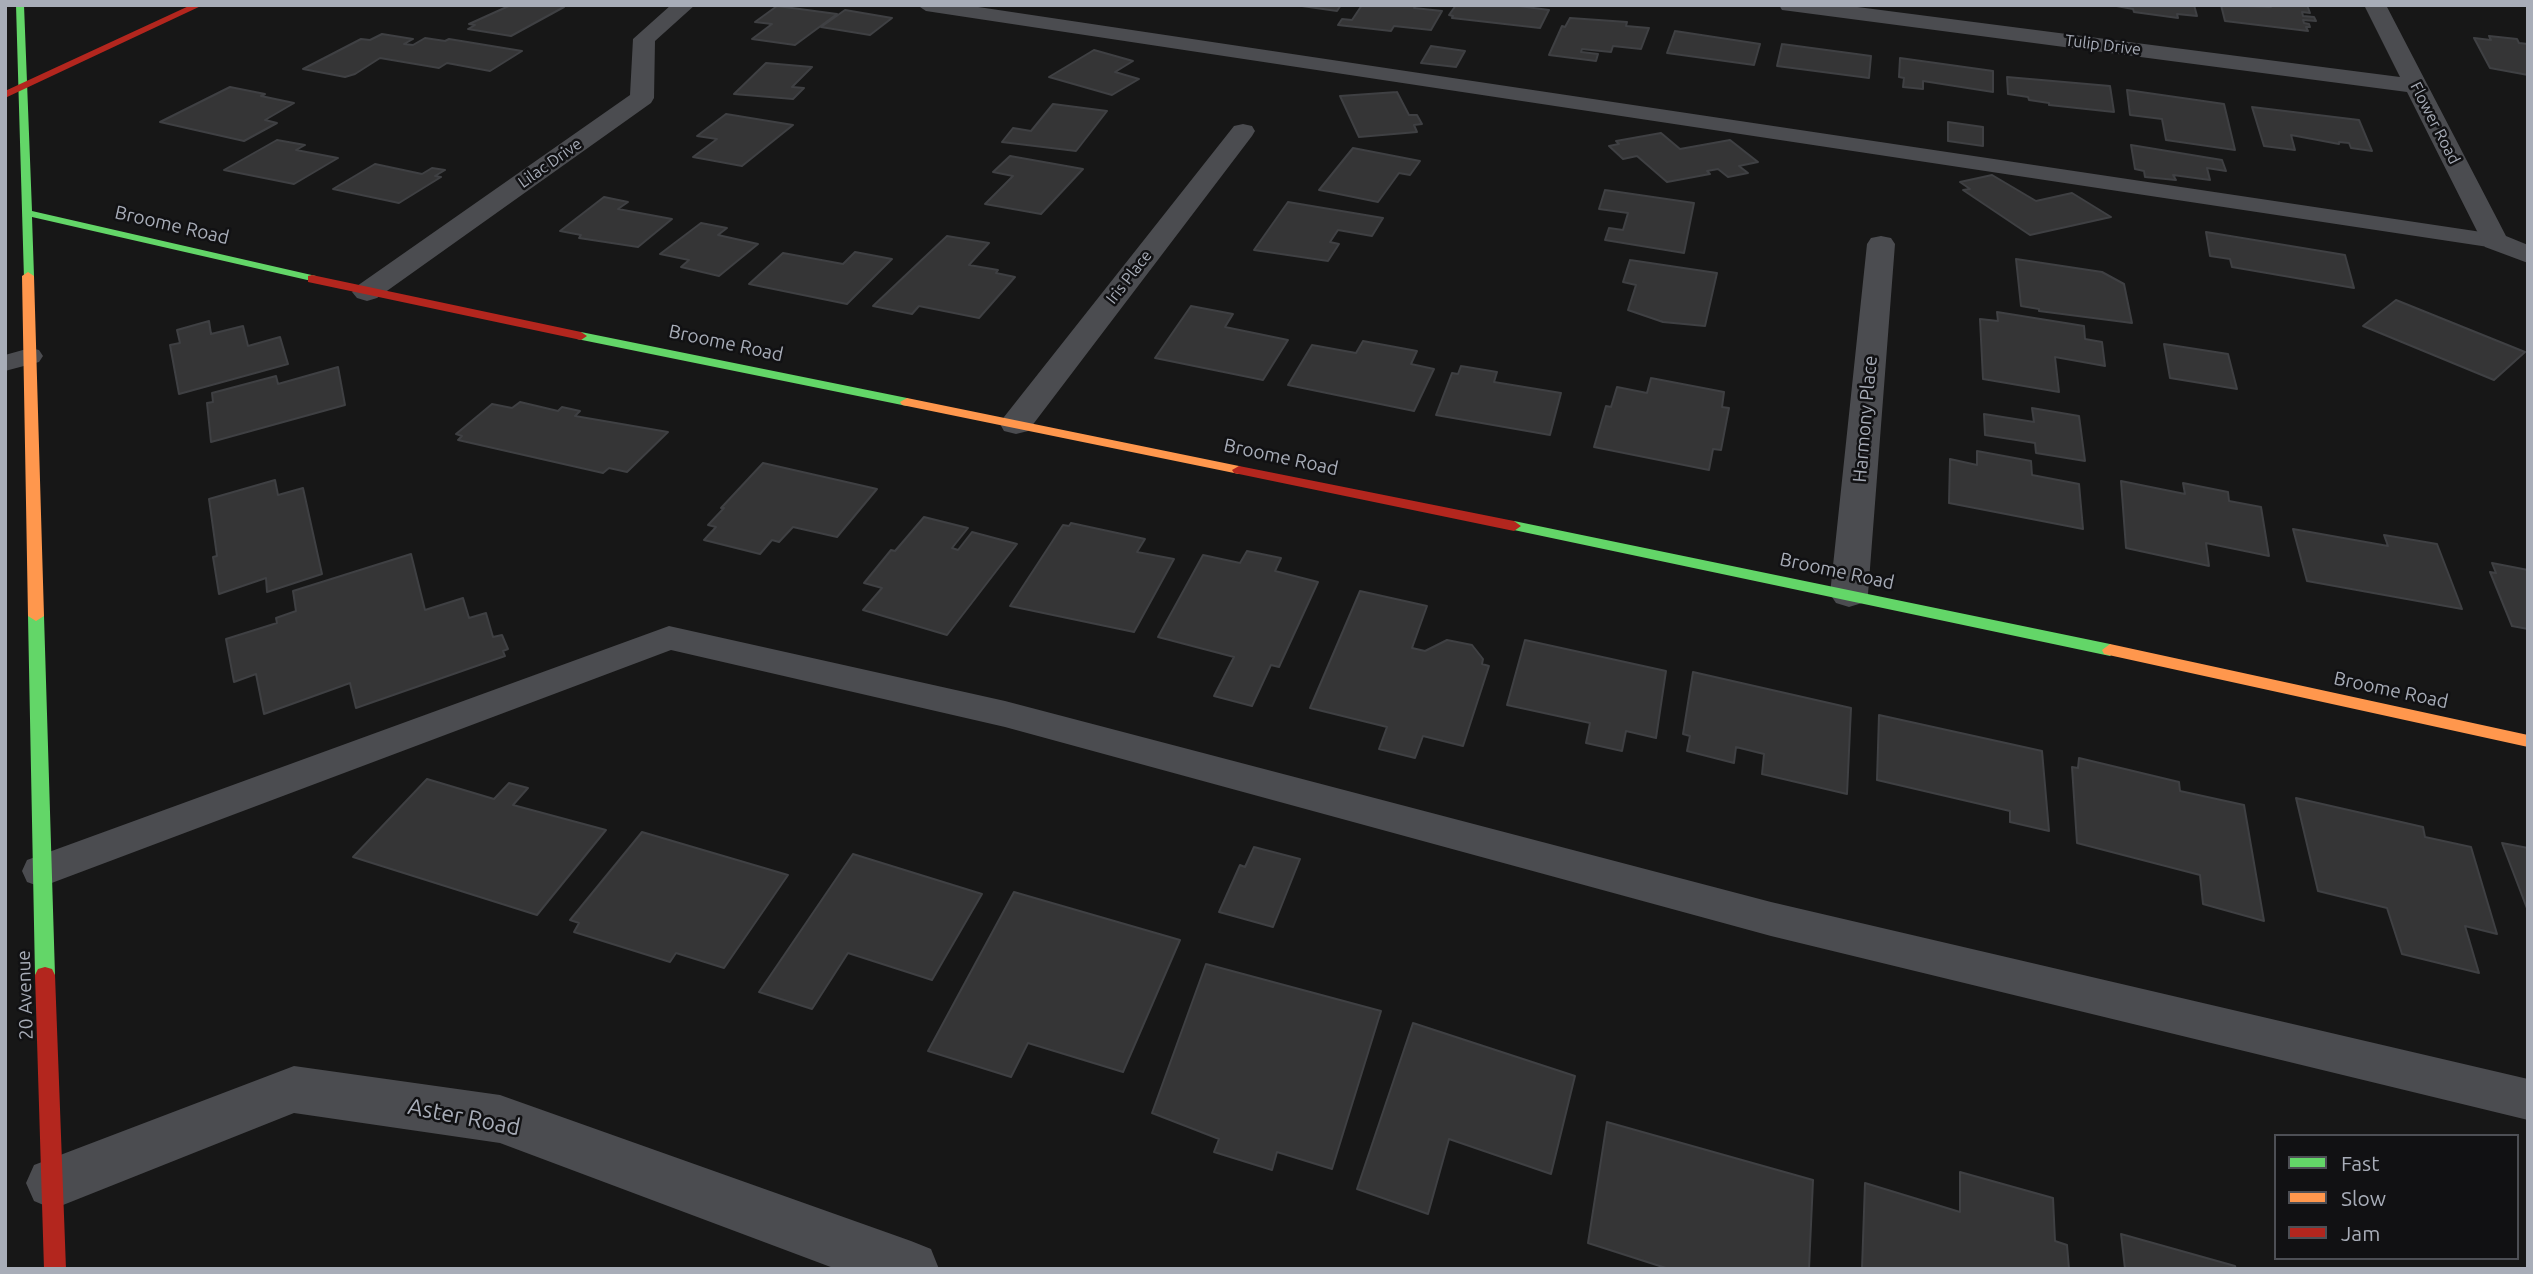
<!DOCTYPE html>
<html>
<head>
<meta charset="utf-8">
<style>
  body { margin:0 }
  #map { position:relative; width:2533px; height:1274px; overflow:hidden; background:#171717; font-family:Ubuntu,sans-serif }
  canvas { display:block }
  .frame { position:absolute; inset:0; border:7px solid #a8adb8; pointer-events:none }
  .legend { position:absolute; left:2274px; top:1134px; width:245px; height:126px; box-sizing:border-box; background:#111113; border:2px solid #4d4f55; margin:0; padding:9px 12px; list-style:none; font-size:21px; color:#a8adb8 }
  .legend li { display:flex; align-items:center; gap:14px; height:35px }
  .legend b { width:35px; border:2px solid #4d4f55 }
</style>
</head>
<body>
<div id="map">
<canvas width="2533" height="1274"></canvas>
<div class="frame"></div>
<ul class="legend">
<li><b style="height:9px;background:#63d668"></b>Fast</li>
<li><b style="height:9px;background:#ff974d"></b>Slow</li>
<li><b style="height:9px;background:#b3261e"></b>Jam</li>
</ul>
</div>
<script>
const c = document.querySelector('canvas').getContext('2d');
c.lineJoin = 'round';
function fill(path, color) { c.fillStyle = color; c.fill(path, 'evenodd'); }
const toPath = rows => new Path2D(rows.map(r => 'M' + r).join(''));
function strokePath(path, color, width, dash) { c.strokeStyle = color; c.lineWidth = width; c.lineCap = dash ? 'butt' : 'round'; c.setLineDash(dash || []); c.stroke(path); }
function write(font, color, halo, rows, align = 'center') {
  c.font = font + ' Ubuntu,sans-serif'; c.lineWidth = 5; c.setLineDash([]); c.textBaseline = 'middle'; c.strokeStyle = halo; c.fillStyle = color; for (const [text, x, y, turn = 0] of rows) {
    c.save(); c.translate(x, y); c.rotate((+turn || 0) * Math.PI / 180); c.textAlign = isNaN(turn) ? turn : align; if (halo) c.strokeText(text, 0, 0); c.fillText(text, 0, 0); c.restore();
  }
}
const building = toPath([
  [511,5,555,5,564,7,511,36,468,29,475,25,469,24,511,5],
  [1295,5,1341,5,1337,11,1295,5],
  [1362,5,1416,5,1414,8,1442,11,1431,30,1394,26,1391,31,1338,25,1342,19,1352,20,1362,5],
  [1456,5,1511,5,1549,10,1540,28,1452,18,1453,16,1449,15,1456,5],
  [2194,5,2197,16,2177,14,2178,18,2134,12,2133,9,2111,5,2194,5],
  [2221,5,2271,7,2270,5,2307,5,2310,13,2302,12,2303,16,2314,17,2316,21,2303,20,2304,23,2309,24,2310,27,2306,27,2308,31,2225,21,2221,5],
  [777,6,837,14,795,45,752,39,772,24,755,22,777,6],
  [845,10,892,18,870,35,821,27,845,10],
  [1570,18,1627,22,1626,26,1649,28,1641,49,1613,46,1611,52,1582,49,1581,52,1598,54,1596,61,1549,55,1562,26,1565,27,1570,18],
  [1675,31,1760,44,1754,65,1667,53,1675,31],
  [382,34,413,39,404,44,413,45,425,38,445,41,449,39,522,51,490,71,447,63,439,68,380,58,355,74,345,77,303,69,361,39,370,40,382,34],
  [2489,36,2517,39,2519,43,2528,44,2528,75,2490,68,2474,38,2491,40,2489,36],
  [1782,44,1871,56,1869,78,1777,66,1782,44],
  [1431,46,1465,51,1456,67,1421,63,1431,46],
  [1094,50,1133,61,1115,72,1139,79,1112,95,1049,77,1094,50],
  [1900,58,1993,71,1993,92,1923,81,1923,89,1903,87,1904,78,1899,77,1900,58],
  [766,63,812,67,792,87,804,88,793,99,734,94,766,63],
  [2007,77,2110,86,2114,112,2049,105,2049,103,2029,100,2028,97,2008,94,2007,77],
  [230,87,265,94,261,96,294,103,265,120,277,123,244,141,160,122,230,87],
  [2127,90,2224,104,2235,150,2166,140,2162,119,2130,115,2127,90],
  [1397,92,1409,115,1417,115,1422,124,1414,125,1417,132,1359,137,1340,96,1397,92],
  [1053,104,1107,111,1076,151,1002,142,1013,128,1031,131,1053,104],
  [2252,107,2359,120,2372,151,2351,148,2349,143,2339,142,2339,144,2291,135,2295,150,2264,146,2252,107],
  [726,114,793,125,742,166,693,157,717,139,697,136,726,114],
  [1948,122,1983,127,1983,146,1948,141,1948,122],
  [1661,133,1680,149,1730,140,1758,162,1739,166,1748,173,1728,177,1718,169,1707,171,1710,174,1667,182,1637,156,1623,159,1609,146,1619,144,1616,141,1661,133],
  [277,140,305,145,296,150,338,158,294,184,224,170,277,140],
  [2131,145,2222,160,2226,171,2207,168,2210,180,2173,175,2176,180,2145,177,2144,171,2135,169,2131,145],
  [1353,148,1420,161,1410,175,1399,173,1378,202,1319,190,1353,148],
  [1010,156,1083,169,1041,214,985,204,1013,176,993,172,1010,156],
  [375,164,422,174,432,168,445,170,435,176,441,177,399,203,333,189,375,164],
  [1992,175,2036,201,2072,193,2111,217,2030,235,1963,190,1970,189,1960,182,1992,175],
  [1605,190,1694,203,1684,253,1605,240,1609,228,1623,230,1628,213,1599,209,1605,190],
  [604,197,628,202,618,209,672,219,638,247,579,238,581,235,560,231,604,197],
  [1288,202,1383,218,1372,236,1338,230,1330,242,1339,244,1328,261,1254,250,1288,202],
  [701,223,727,228,718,235,758,244,719,276,681,267,689,260,660,254,701,223],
  [2206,232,2345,255,2354,288,2232,267,2230,259,2210,256,2206,232],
  [947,236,989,243,969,265,998,270,996,273,1015,277,979,318,919,306,912,314,873,306,947,236],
  [855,252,892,259,847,304,749,284,783,253,843,264,855,252],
  [2016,259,2102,272,2124,284,2132,323,2039,311,2039,309,2021,306,2016,259],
  [1630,260,1717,273,1705,326,1663,322,1628,310,1636,285,1623,282,1630,260],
  [2396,300,2525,352,2494,380,2363,326,2396,300],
  [1191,306,1233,314,1225,327,1288,340,1263,380,1155,358,1191,306],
  [1997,312,2084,326,2085,339,2102,342,2105,366,2055,357,2059,392,1983,379,1980,319,1998,321,1997,312],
  [209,321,211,334,243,326,248,346,280,337,288,364,179,394,170,345,180,343,177,330,209,321],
  [1363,341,1417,351,1411,364,1434,369,1414,411,1288,385,1312,345,1356,353,1363,341],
  [2164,344,2228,354,2237,389,2170,378,2164,344],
  [1461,366,1497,372,1494,382,1561,393,1550,435,1436,415,1452,373,1458,374,1461,366],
  [338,367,345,405,211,442,207,403,213,402,212,393,276,376,278,384,338,367],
  [1651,378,1724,392,1722,407,1729,408,1721,450,1713,449,1709,470,1594,447,1606,406,1611,407,1617,387,1647,393,1651,378],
  [520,402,558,411,562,407,580,411,575,416,668,432,627,472,609,468,603,473,458,440,462,436,456,434,492,404,512,408,520,402],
  [2032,408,2079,416,2085,461,2036,453,2035,443,1985,435,1984,414,2034,422,2032,408],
  [1977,451,2031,461,2032,475,2079,484,2083,529,1949,503,1950,459,1977,465,1977,451],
  [763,463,877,489,837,537,793,527,779,542,772,540,760,554,704,540,716,527,708,525,724,508,721,508,763,463],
  [275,480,278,495,303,488,322,574,267,592,266,578,219,594,213,557,217,556,209,499,275,480],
  [2121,481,2185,494,2183,483,2228,492,2229,501,2261,507,2269,556,2206,543,2209,566,2126,548,2121,481],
  [924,517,968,528,952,548,958,550,972,532,1017,544,947,635,863,610,882,588,864,583,891,550,895,551,924,517],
  [1071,523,1145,539,1137,552,1174,559,1134,632,1010,606,1063,525,1069,526,1071,523],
  [2293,529,2388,546,2384,535,2437,544,2462,609,2307,581,2293,529],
  [1247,551,1281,558,1275,571,1318,582,1279,667,1271,665,1252,706,1214,696,1234,657,1158,637,1203,555,1240,563,1247,551],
  [411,554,425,610,463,598,469,618,486,613,493,637,502,635,508,649,503,651,505,656,356,708,350,683,264,714,256,674,234,682,226,639,277,623,276,618,296,611,293,591,411,554],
  [2492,563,2528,570,2528,629,2512,626,2490,572,2496,573,2492,563],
  [1360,591,1427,606,1412,648,1425,651,1447,640,1472,645,1483,659,1482,664,1489,666,1463,746,1423,736,1415,758,1379,749,1387,727,1310,708,1360,591],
  [1525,640,1666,671,1656,738,1626,731,1622,751,1586,743,1590,723,1507,705,1525,640],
  [1693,672,1851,708,1847,794,1762,774,1764,754,1736,747,1734,763,1687,751,1690,736,1683,734,1693,672],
  [1879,715,2042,751,2049,831,2010,822,2010,811,1877,780,1879,715],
  [2079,758,2179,782,2180,791,2244,805,2264,921,2203,904,2200,875,2077,843,2072,767,2078,768,2079,758],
  [427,779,494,799,509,783,528,788,513,805,606,830,537,915,353,857,427,779],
  [2296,798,2423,827,2425,837,2471,847,2497,934,2465,926,2479,973,2402,954,2387,908,2318,891,2296,798],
  [642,832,788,875,724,968,676,953,670,962,574,932,579,923,570,920,642,832],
  [2502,843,2528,848,2528,911,2502,843],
  [1254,847,1300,859,1273,927,1219,912,1240,865,1245,867,1254,847],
  [853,854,982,894,932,980,848,953,812,1009,759,992,853,854],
  [1014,892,1180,940,1123,1072,1028,1043,1011,1077,928,1051,1014,892],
  [1206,964,1381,1011,1332,1169,1277,1152,1272,1170,1214,1152,1219,1139,1152,1113,1206,964],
  [1413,1023,1575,1076,1551,1174,1449,1139,1428,1214,1357,1189,1413,1023],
  [1607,1122,1813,1180,1809,1269,1669,1269,1588,1243,1607,1122],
  [1960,1172,2053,1198,2055,1241,2067,1245,2069,1269,1862,1269,1865,1183,1960,1212,1960,1172],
  [2121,1234,2235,1266,2236,1269,2125,1269,2121,1234]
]);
const lane = toPath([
  [917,5,965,5,2495,234,2504,236,2507,241,2504,246,2495,248,926,11,917,5],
  [30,348,39,350,43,356,39,362,5,371,5,355,30,348],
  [669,626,1005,701,1771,902,2528,1079,2528,1120,1771,936,1005,727,671,650,41,887,27,882,22,871,27,860,669,626]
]);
const street = toPath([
  [671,5,695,5,655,41,654,98,651,103,377,298,367,301,357,298,352,292,357,286,630,95,633,39,671,5],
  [1779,5,1842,5,2400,77,2364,5,2386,5,2506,236,2528,245,2528,263,2485,247,2407,92,1790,11,1782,10,1779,5],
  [1243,124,1252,126,1255,131,1252,136,1028,431,1016,434,1004,431,1000,424,1004,417,1234,126,1243,124],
  [1881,236,1891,238,1895,244,1868,594,1862,603,1849,607,1836,603,1830,594,1867,244,1871,238,1881,236],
  [294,1066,500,1095,911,1241,931,1249,939,1269,836,1269,500,1143,294,1113,53,1209,34,1201,26,1183,34,1165,294,1066]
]);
const fast = toPath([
  [16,5,24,5,32,211,316,276,316,282,32,217,34,276,32,279,24,279,16,5],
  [581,332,907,398,914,402,907,406,577,339,577,333,581,332],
  [1514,521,2110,644,2118,650,2110,656,1509,529,1507,526,1514,521],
  [36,611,44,616,55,975,52,981,45,983,38,981,35,975,28,616,36,611]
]);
const slow = toPath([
  [28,272,34,276,44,616,36,621,28,616,22,276,28,272],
  [907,398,1239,466,1246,470,1239,474,902,405,900,402,907,398],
  [2110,644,2528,735,2528,747,2104,654,2102,650,2110,644]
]);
const jam = toPath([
  [191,5,203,5,5,98,5,91,191,5],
  [312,275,581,332,587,336,581,340,308,282,308,276,312,275],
  [1239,466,1514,521,1521,526,1514,531,1234,473,1232,470,1239,466],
  [45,967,52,969,55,975,66,1269,44,1269,35,975,38,969,45,967]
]);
const farStreetnames = [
  ["Tulip Drive",2103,45,7],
  ["Flower Road",2435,123,63],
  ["Lilac Drive",550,163,-35],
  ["Iris Place",1129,277,-52]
];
const streetNames = [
  ["Broome Road",172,225,13],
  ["Broome Road",726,343,12],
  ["Harmony Place",1865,419,-85],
  ["Broome Road",1281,457,12],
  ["Broome Road",1837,571,12],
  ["Broome Road",2391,690,12],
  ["20 Avenue",25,995,-92]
];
const nearStreetnames = [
  ["Aster Road",464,1117,11]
];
fill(building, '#353536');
strokePath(building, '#3f4043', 2);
fill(lane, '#4b4c50');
fill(street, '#4b4c50');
fill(fast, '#63d668');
fill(slow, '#ff974d');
fill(jam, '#b3261e');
write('16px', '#a8adb8', '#111113', farStreetnames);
write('19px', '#a8adb8', '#111113', streetNames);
write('23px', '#a8adb8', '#111113', nearStreetnames);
</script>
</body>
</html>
